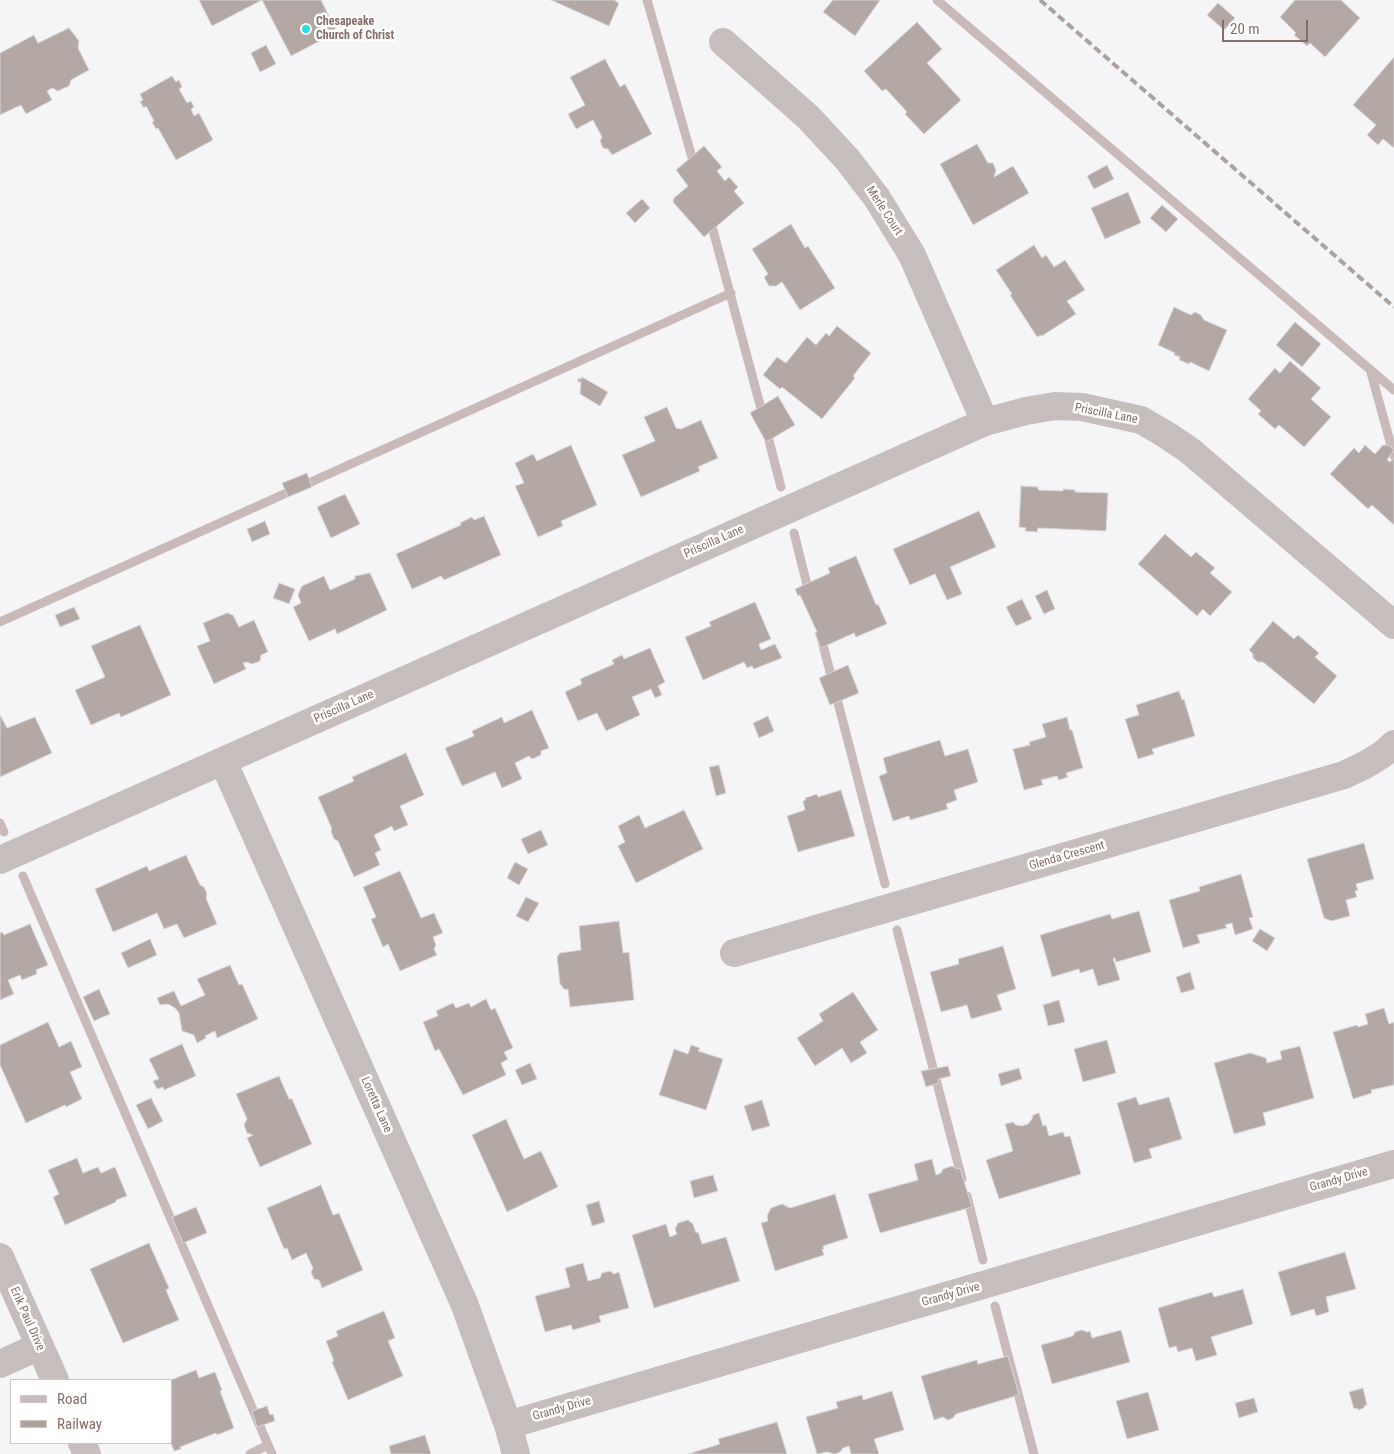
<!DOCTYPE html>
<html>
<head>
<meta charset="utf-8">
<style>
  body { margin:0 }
  #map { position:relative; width:1394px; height:1454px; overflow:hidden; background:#f5f5f8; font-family:"Roboto Condensed",sans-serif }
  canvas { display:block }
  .legend { position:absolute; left:10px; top:1379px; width:162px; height:65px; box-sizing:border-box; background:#fff; border:1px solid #cec5c2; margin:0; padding:6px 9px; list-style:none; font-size:15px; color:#856e67 }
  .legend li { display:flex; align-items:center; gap:10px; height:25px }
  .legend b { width:25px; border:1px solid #cec5c2 }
  .scale { position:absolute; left:1222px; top:20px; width:86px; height:22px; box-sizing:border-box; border:2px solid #856e67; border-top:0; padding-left:6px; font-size:15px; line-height:18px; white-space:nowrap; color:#856e67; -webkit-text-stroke:4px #fff; paint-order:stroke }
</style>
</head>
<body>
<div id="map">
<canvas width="1394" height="1454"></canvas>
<ul class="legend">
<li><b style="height:6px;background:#c5bebc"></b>Road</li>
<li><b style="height:6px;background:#aba19e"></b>Railway</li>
</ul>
<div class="scale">20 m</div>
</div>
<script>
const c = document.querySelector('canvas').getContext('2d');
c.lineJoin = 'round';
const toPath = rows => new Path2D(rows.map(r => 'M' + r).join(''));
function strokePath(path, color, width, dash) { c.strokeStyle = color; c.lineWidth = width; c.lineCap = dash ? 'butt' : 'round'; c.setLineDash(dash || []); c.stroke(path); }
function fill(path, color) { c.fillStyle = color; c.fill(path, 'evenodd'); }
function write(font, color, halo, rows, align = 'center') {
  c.font = font + ' "Roboto Condensed",sans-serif'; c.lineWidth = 5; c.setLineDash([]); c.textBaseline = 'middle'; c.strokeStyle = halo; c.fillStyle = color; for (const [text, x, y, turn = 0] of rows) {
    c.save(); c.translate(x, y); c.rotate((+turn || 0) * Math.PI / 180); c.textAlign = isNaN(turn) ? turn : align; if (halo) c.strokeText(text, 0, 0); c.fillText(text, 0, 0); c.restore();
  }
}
const stream = toPath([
  [647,0,695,168],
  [937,0,1394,390],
  [710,219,763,416],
  [1370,369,1394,456],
  [766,429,781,487],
  [794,533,809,593],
  [0,622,731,293],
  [821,637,885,884],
  [0,823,4,832],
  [23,876,272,1454],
  [897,930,962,1179],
  [967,1196,983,1260],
  [995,1306,1034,1454],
  [250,1454,268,1445]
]);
const building = toPath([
  [199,0,321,0,337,32,291,56,262,0,212,26,199,0],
  [551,0,616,0,615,1,619,3,609,26,551,0],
  [833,0,880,0,855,36,823,12,833,0],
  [1295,0,1341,0,1360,18,1325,57,1310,43,1307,46,1294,35,1296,33,1280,17,1295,0],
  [1218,3,1235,18,1224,30,1207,15,1218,3],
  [917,22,942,49,927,63,961,100,924,134,905,114,907,112,886,89,882,91,864,71,917,22],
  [69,28,79,41,78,48,89,70,71,80,69,86,58,91,52,88,47,91,52,100,26,114,21,105,0,115,0,53,34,35,38,43,69,28],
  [266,45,276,64,260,72,251,53,266,45],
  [1394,57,1394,148,1383,139,1378,145,1367,135,1376,125,1353,105,1394,57],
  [605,59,620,87,625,84,652,134,612,155,608,149,603,148,600,141,602,137,593,120,576,129,568,114,585,105,570,77,605,59],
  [172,76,176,82,179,80,182,87,179,89,187,103,191,101,194,107,191,109,194,116,199,113,213,140,176,160,158,128,156,129,152,122,154,121,146,106,144,108,140,102,143,100,140,94,172,76],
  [977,144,988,163,993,163,996,170,994,177,1013,166,1029,193,973,225,940,164,977,144],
  [704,146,722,167,717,171,725,181,729,177,738,187,734,191,744,203,704,237,673,202,674,198,688,186,676,170,704,146],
  [1107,165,1114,179,1094,189,1087,176,1107,165],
  [1128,192,1141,223,1105,239,1091,208,1128,192],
  [642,199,650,208,635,223,626,213,642,199],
  [1162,205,1178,219,1166,232,1150,218,1162,205],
  [791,224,805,248,808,246,835,288,800,310,782,282,776,286,769,286,764,277,768,274,752,249,791,224],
  [1034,245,1042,258,1046,255,1054,267,1065,260,1085,290,1067,301,1076,314,1042,336,1041,335,1037,337,1010,295,1012,294,996,270,1034,245],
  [1174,307,1191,315,1195,312,1201,315,1204,320,1227,330,1209,371,1190,362,1189,364,1179,360,1180,357,1174,355,1175,353,1158,345,1174,307],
  [1295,322,1321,344,1302,367,1276,345,1295,322],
  [837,326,871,353,853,376,855,378,822,419,782,387,780,389,763,375,777,357,786,363,807,337,816,345,826,333,829,336,837,326],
  [1290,361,1321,388,1311,399,1331,417,1304,447,1279,425,1275,429,1258,414,1261,411,1248,399,1275,368,1280,373,1290,361],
  [582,377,608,392,600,406,580,394,581,382,578,382,578,378,582,379,582,377],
  [778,396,795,425,766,442,750,413,778,396],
  [667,407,676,428,681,429,701,420,718,458,698,467,700,471,641,497,622,455,655,441,644,417,667,407],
  [571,445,597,505,561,521,563,526,538,537,515,486,524,483,515,463,533,454,537,461,571,445],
  [1365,445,1375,454,1383,445,1389,445,1394,450,1387,460,1390,462,1394,458,1394,525,1372,505,1368,509,1330,474,1354,448,1359,453,1365,445],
  [307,473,312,487,288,497,282,483,307,473],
  [1021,486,1038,487,1038,490,1063,491,1063,489,1075,490,1075,492,1108,493,1106,531,1038,528,1037,532,1025,531,1026,528,1019,527,1021,486],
  [345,494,360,524,331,538,317,507,345,494],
  [979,511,996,547,950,567,962,594,947,600,935,574,910,585,893,549,979,511],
  [484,516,501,555,444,580,441,576,412,589,396,554,461,525,460,523,472,517,474,520,484,516],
  [265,521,270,534,252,542,247,529,265,521],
  [1165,534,1191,557,1196,552,1215,568,1210,573,1232,592,1210,616,1203,609,1197,616,1138,564,1165,534],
  [856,556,876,605,878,604,887,624,856,637,854,633,821,648,815,633,817,632,800,595,798,596,795,589,830,573,828,568,856,556],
  [370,573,387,610,337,634,335,629,309,641,293,607,301,603,298,595,302,586,324,576,330,590,355,579,355,576,370,573],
  [279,583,295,589,289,604,273,598,279,583],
  [1047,590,1055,609,1044,614,1035,596,1047,590],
  [1022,599,1032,619,1016,626,1006,607,1022,599],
  [755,602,771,639,759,644,761,650,775,644,782,658,754,669,752,666,747,668,744,662,703,680,685,637,711,626,709,622,755,602],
  [74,607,80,619,60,627,55,615,74,607],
  [227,613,233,615,239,627,254,620,268,652,261,655,260,661,252,664,247,662,243,663,246,669,214,684,197,646,210,641,203,623,227,613],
  [1273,621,1294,639,1298,635,1319,653,1315,657,1337,676,1314,704,1263,662,1258,662,1253,658,1253,654,1249,650,1273,621],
  [140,625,171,695,121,717,119,713,91,725,75,690,105,677,91,646,140,625],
  [650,648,665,682,658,686,662,695,655,698,651,689,632,697,640,715,606,731,597,713,578,721,565,692,582,684,580,679,614,664,612,660,622,655,624,659,650,648],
  [848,665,859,693,830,705,819,678,848,665],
  [1179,691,1182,700,1184,699,1195,736,1152,749,1154,754,1138,759,1125,719,1139,715,1136,705,1179,691],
  [532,710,549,748,541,751,541,755,532,759,529,756,515,763,522,779,502,788,495,772,462,786,445,748,474,736,472,731,502,717,504,723,532,710],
  [0,715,7,728,35,717,52,753,0,777,0,715],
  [768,716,774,731,759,738,753,723,768,716],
  [1067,717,1070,730,1072,730,1083,768,1066,773,1068,777,1059,780,1057,776,1041,780,1043,785,1024,790,1013,749,1030,745,1029,742,1046,737,1042,724,1067,717],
  [940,740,945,756,968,749,978,782,954,790,957,800,946,804,948,809,910,820,909,816,893,821,879,776,887,773,883,758,940,740],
  [406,753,424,795,400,806,408,825,394,831,392,826,374,835,381,850,375,853,380,865,354,877,338,841,334,839,331,831,332,829,318,797,354,781,352,777,406,753],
  [719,765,726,793,716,796,709,767,719,765],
  [841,790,855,836,798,852,787,816,805,810,803,801,806,800,805,798,817,794,818,797,841,790],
  [684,810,703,849,636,883,618,846,625,842,618,826,639,815,645,828,684,810],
  [541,830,548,845,528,854,521,839,541,830],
  [1364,843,1374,879,1356,884,1358,890,1355,891,1357,897,1346,900,1350,916,1331,921,1324,918,1307,859,1364,843],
  [186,855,200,885,204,887,207,894,206,898,217,924,184,938,177,924,164,929,157,913,113,932,95,889,147,866,149,871,186,855],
  [515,862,528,869,519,885,507,878,515,862],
  [400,871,421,918,434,913,443,933,433,937,436,945,434,949,437,955,400,971,388,944,383,947,371,919,376,917,363,887,400,871],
  [1241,874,1253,917,1249,918,1253,929,1235,935,1232,923,1225,925,1227,928,1197,935,1200,943,1183,948,1169,900,1200,891,1199,887,1241,874],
  [526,897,539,903,528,922,516,916,526,897],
  [1139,911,1151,952,1116,962,1115,958,1113,958,1120,980,1098,986,1093,969,1080,973,1079,969,1052,977,1040,935,1110,914,1112,919,1139,911],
  [619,921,623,953,629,952,634,1000,570,1007,568,989,565,990,560,984,557,957,560,953,581,950,579,926,619,921],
  [30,924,48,965,36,970,37,974,22,980,20,975,8,980,14,994,0,1000,0,933,2,932,4,935,30,924],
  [1260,929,1275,938,1267,951,1252,941,1260,929],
  [150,939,157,955,128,968,121,953,150,939],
  [1003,946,1016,989,997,995,1002,1010,971,1019,967,1005,941,1012,930,972,959,964,958,959,1003,946],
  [230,965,239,985,242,984,258,1019,217,1038,215,1031,205,1036,206,1038,197,1043,194,1035,182,1031,179,1013,175,1008,168,1004,160,1005,157,998,174,991,181,1006,205,995,197,979,230,965],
  [1190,972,1195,989,1181,993,1176,977,1190,972],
  [99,989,110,1014,94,1021,83,997,99,989],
  [853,992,878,1030,860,1042,867,1053,851,1063,842,1048,815,1066,797,1038,823,1021,819,1014,853,992],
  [486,999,491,1010,495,1008,513,1048,504,1052,508,1059,501,1063,506,1075,463,1095,439,1049,435,1051,423,1022,438,1016,436,1011,453,1003,456,1008,469,1003,471,1007,486,999],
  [1059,1000,1065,1022,1048,1026,1043,1005,1059,1000],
  [1384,1008,1389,1024,1394,1022,1394,1085,1371,1090,1372,1093,1353,1099,1333,1032,1357,1025,1358,1027,1368,1024,1365,1014,1384,1008],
  [48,1022,59,1047,71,1041,82,1067,70,1072,82,1099,66,1107,65,1105,26,1123,0,1065,0,1045,48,1022],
  [1107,1040,1116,1073,1083,1082,1074,1049,1107,1040],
  [182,1044,196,1076,164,1090,163,1087,157,1089,153,1081,159,1079,149,1059,182,1044],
  [691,1045,700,1048,698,1051,723,1059,706,1110,659,1095,674,1049,688,1054,691,1045],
  [1300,1046,1314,1098,1263,1113,1266,1125,1234,1134,1214,1063,1250,1053,1266,1058,1267,1063,1282,1059,1280,1051,1300,1046],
  [530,1063,537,1079,522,1085,515,1070,530,1063],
  [948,1066,951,1076,938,1079,939,1083,926,1087,921,1071,948,1066],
  [1019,1068,1022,1079,1001,1086,998,1074,1019,1068],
  [279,1076,289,1099,292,1099,312,1144,260,1167,247,1138,253,1135,247,1133,244,1125,247,1119,236,1094,279,1076],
  [1136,1097,1139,1105,1169,1097,1182,1139,1149,1149,1152,1158,1134,1163,1117,1103,1136,1097],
  [151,1098,163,1121,148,1129,136,1105,151,1098],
  [762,1100,770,1126,752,1131,744,1106,762,1100],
  [1039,1113,1043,1126,1046,1125,1049,1136,1063,1132,1065,1137,1070,1136,1081,1174,999,1199,986,1160,1013,1151,1005,1124,1013,1122,1016,1125,1022,1126,1028,1124,1032,1119,1033,1115,1039,1113],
  [506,1119,524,1159,541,1151,558,1187,507,1212,472,1135,506,1119],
  [77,1158,83,1173,98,1167,101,1173,115,1167,127,1196,116,1200,116,1202,65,1225,53,1197,59,1194,48,1170,77,1158],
  [932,1159,936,1175,941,1173,943,1169,952,1166,957,1169,960,1168,972,1207,880,1233,868,1194,918,1180,914,1164,932,1159],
  [713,1175,718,1191,694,1198,690,1181,713,1175],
  [321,1185,333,1215,339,1213,363,1270,322,1288,319,1280,314,1279,311,1272,313,1268,306,1253,292,1260,287,1248,284,1249,267,1208,321,1185],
  [835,1194,848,1238,823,1246,824,1249,822,1249,824,1255,775,1271,761,1223,768,1221,767,1216,771,1208,782,1204,790,1208,835,1194],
  [599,1201,605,1222,592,1226,586,1205,599,1201],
  [196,1207,207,1233,183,1243,172,1217,196,1207],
  [688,1220,693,1224,696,1233,698,1232,702,1244,726,1237,740,1281,654,1308,632,1235,666,1224,670,1237,677,1234,675,1229,678,1223,688,1220],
  [149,1243,169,1288,166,1290,179,1320,123,1343,90,1269,149,1243],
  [1345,1252,1356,1289,1326,1297,1329,1312,1316,1316,1314,1309,1291,1316,1278,1272,1345,1252],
  [583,1263,588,1281,600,1278,602,1273,610,1271,614,1274,619,1272,629,1308,599,1316,601,1322,573,1330,571,1325,545,1332,535,1296,570,1287,565,1268,583,1263],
  [1243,1289,1253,1324,1211,1337,1217,1355,1196,1361,1192,1348,1178,1352,1176,1346,1169,1348,1158,1308,1212,1292,1214,1297,1243,1289],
  [384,1311,395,1338,388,1341,403,1376,348,1400,332,1362,334,1361,326,1341,338,1336,336,1331,384,1311],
  [1082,1330,1087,1332,1090,1331,1092,1338,1121,1330,1130,1362,1052,1384,1041,1345,1073,1336,1075,1332,1082,1330],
  [1008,1356,1019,1395,956,1414,953,1418,948,1420,943,1417,934,1420,921,1376,977,1360,978,1364,1008,1356],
  [196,1370,199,1378,215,1372,222,1390,220,1391,234,1428,217,1435,216,1433,180,1447,181,1449,174,1451,171,1443,171,1380,196,1370],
  [1363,1388,1367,1405,1364,1406,1364,1408,1358,1410,1357,1408,1354,1409,1349,1392,1363,1388],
  [892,1391,904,1430,874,1439,879,1454,851,1454,849,1446,843,1448,840,1452,835,1454,827,1452,817,1454,806,1417,838,1408,836,1402,862,1395,863,1400,892,1391],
  [1148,1392,1159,1430,1127,1439,1116,1401,1148,1392],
  [1254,1398,1258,1412,1239,1418,1235,1403,1254,1398],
  [267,1406,270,1415,273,1414,275,1421,257,1427,252,1411,267,1406],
  [777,1422,787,1454,688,1454,720,1444,718,1439,777,1422],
  [425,1435,431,1454,391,1454,389,1446,425,1435]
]);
const minor = toPath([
  [723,42,808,117,847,159,877,198,912,255,985,422],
  [223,761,464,1303,508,1425,516,1454],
  [0,860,985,422,1026,411,1055,406,1082,407,1141,420,1165,434,1189,450,1394,625],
  [734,953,1344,775,1365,765,1383,754,1394,744],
  [0,1257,55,1380],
  [0,1364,40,1346],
  [508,1425,1394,1164],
  [82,1443,87,1454]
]);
const rail = toPath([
  [1040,0,1394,307]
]);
const markers = [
  [306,29,5,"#2bdde1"]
];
const poiNames = [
  ["Chesapeake",316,22],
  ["Church of Christ",316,36]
];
const streetNames = [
  ["Merle Court",884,211,57],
  ["Priscilla Lane",1106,414,11],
  ["Priscilla Lane",714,542,-24],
  ["Priscilla Lane",344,707,-24],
  ["Glenda Crescent",1067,856,-16],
  ["Loretta Lane",376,1105,66],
  ["Grandy Drive",1339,1180,-16],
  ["Grandy Drive",951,1295,-16],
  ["Erik Paul Drive",27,1319,66],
  ["Grandy Drive",562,1409,-16]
];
strokePath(stream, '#c9bab9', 9);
fill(building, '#b4a8a5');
strokePath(building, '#d7d7d9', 1);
strokePath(minor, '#c5bebc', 28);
strokePath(rail, '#aba19e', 4, [8, 4]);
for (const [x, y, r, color] of markers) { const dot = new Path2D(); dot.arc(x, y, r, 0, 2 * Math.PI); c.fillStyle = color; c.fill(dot); strokePath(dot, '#fff', 2); }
write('bold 12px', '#856e67', '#fff', poiNames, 'left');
write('12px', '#856e67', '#fff', streetNames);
</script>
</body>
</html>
